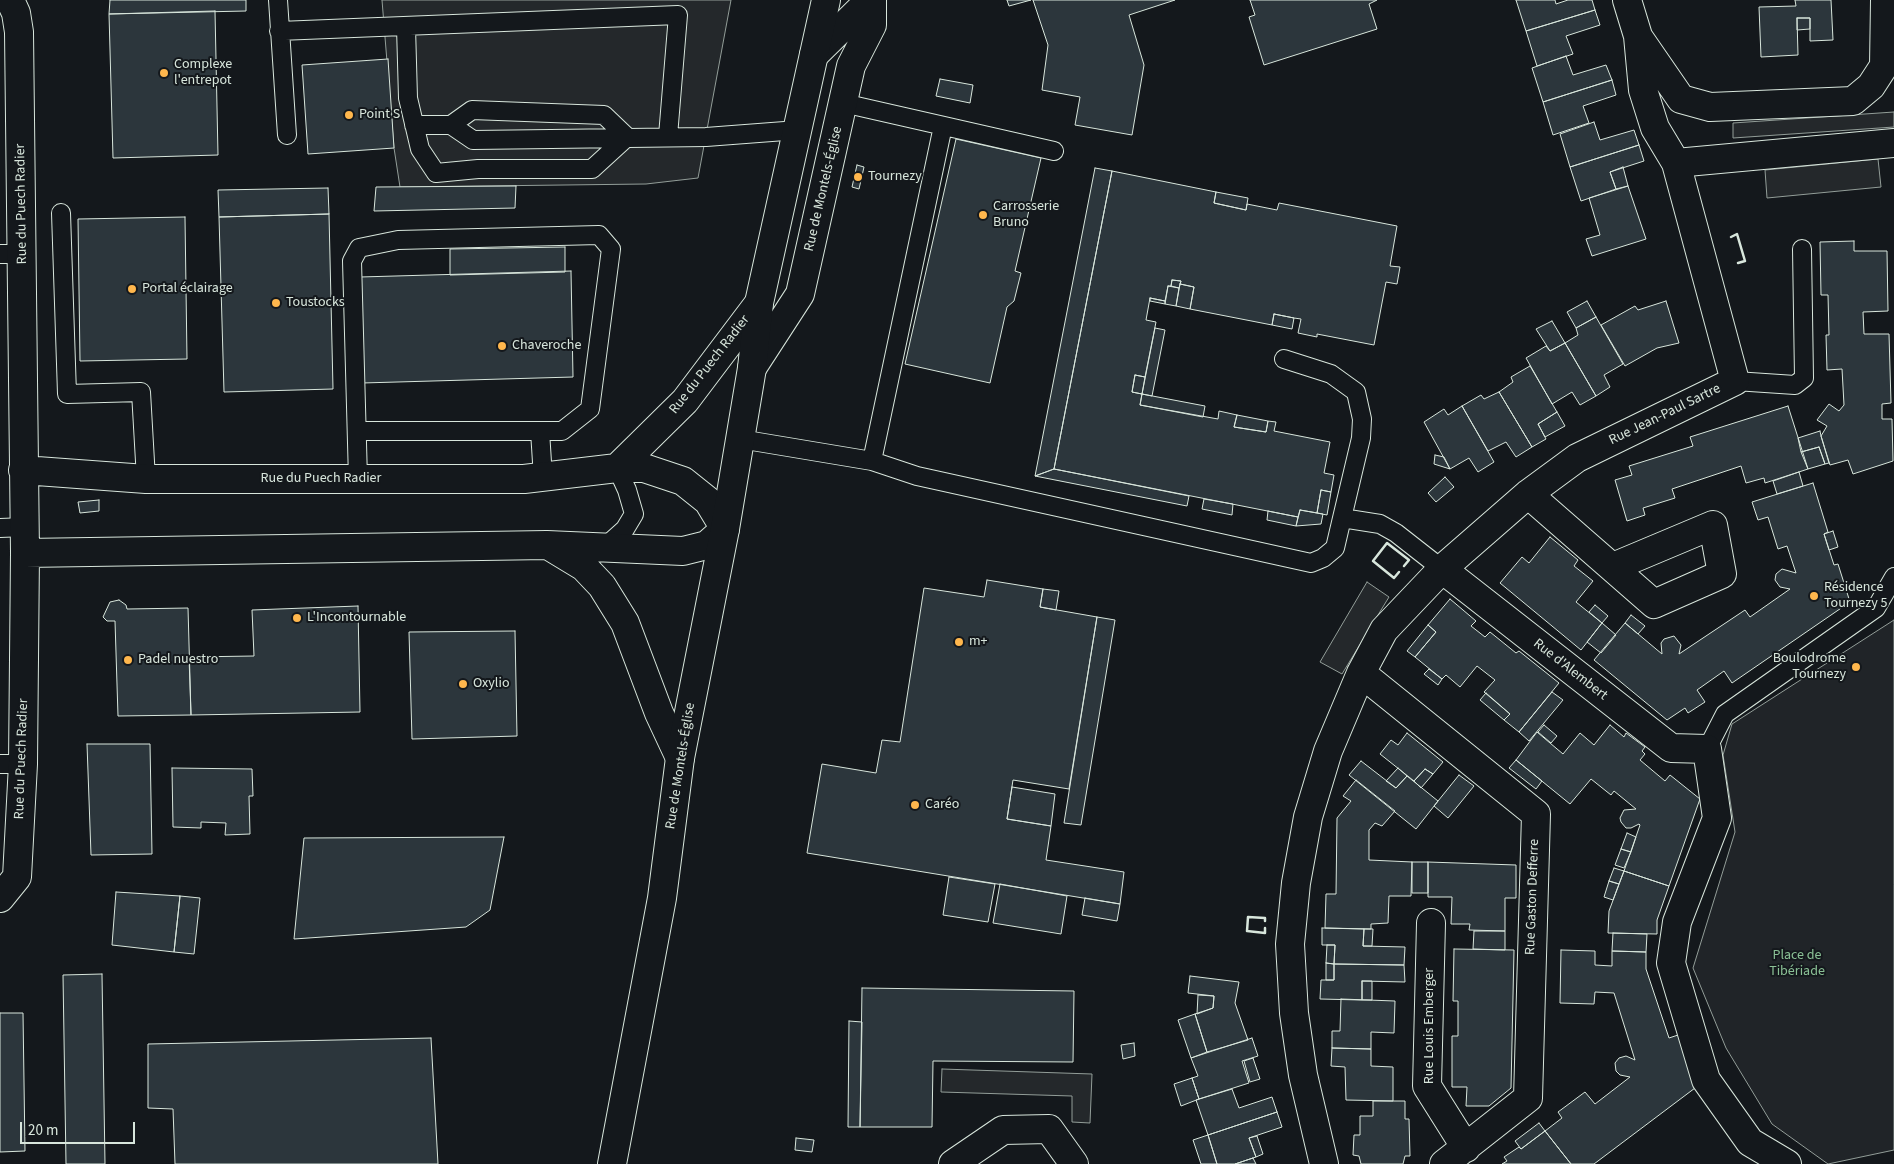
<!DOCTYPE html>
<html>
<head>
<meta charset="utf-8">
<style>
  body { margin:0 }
  #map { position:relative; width:1894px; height:1164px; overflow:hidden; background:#14181c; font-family:"Source Sans 3",sans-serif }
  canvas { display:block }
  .scale { position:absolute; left:20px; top:1122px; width:115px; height:22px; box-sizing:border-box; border:2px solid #d8e6dc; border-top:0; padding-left:6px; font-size:15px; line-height:18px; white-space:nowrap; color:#d8e6dc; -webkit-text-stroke:4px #14181c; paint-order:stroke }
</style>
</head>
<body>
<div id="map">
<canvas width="1894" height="1164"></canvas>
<div class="scale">20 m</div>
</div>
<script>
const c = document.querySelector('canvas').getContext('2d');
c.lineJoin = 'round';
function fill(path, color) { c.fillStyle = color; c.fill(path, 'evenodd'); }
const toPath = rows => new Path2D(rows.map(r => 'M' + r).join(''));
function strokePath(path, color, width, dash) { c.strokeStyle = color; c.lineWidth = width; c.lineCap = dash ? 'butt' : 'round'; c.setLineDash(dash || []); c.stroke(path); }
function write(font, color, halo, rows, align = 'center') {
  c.font = font + ' "Source Sans 3",sans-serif'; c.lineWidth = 4; c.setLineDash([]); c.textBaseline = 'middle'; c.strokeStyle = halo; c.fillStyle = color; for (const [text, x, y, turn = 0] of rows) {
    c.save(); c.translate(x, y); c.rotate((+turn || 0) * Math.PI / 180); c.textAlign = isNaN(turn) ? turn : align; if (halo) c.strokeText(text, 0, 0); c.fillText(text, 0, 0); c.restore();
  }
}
const green = toPath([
  [1894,620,1894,1150,1828,1164,1772,1124,1726,1048,1693,968,1735,832,1723,755,1732,724,1894,620]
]);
const parking = toPath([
  [382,0,731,0,698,178,646,184,400,187,394,148,382,0],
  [1894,112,1894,127,1733,138,1733,123,1894,112],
  [1878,159,1881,187,1767,198,1765,170,1878,159],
  [1367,582,1389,597,1342,674,1320,662,1367,582],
  [942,1069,1092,1074,1090,1123,1072,1122,1072,1096,941,1092,942,1069]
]);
const building = toPath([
  [110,0,246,0,246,11,109,14,110,0],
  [1007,0,1031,0,1009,6,1007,0],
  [1033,0,1175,0,1129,15,1144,65,1132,135,1075,125,1080,97,1042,90,1048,45,1033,0],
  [1250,0,1377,0,1369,4,1377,29,1264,65,1249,17,1255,15,1250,0],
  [1516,0,1555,0,1556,4,1568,0,1592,0,1595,10,1526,31,1516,0],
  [1795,0,1831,0,1833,40,1810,41,1810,18,1797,18,1798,55,1761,57,1759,7,1796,6,1795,0],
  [1595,10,1600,25,1566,36,1573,54,1537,66,1526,31,1595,10],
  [215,11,218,155,113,158,109,14,215,11],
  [1797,18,1810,18,1810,29,1797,30,1797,18],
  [1566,56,1573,75,1606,65,1612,80,1543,102,1532,68,1566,56],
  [388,59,394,148,308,154,302,65,388,59],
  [940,79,973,85,970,103,936,96,940,79],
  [1612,80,1616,95,1583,106,1589,123,1553,135,1543,102,1612,80],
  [1594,122,1600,140,1634,130,1639,145,1570,167,1560,134,1594,122],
  [956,139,1041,158,1015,271,1021,273,1014,301,1007,307,990,383,905,364,956,139],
  [1639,145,1644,161,1610,172,1616,189,1581,201,1570,167,1639,145],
  [857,165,864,167,859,189,852,187,857,165],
  [1623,167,1628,186,1616,189,1610,172,1623,167],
  [1095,168,1112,171,1054,469,1035,476,1095,168],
  [1112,171,1216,192,1214,203,1246,210,1247,204,1277,210,1279,203,1397,226,1390,266,1400,267,1397,284,1386,282,1374,345,1317,334,1317,337,1298,333,1301,319,1294,318,1274,314,1272,325,1190,309,1194,287,1180,284,1181,281,1172,280,1171,286,1168,286,1165,301,1150,298,1146,320,1156,322,1145,377,1135,375,1132,392,1142,394,1140,405,1218,419,1219,411,1237,415,1234,427,1266,432,1268,421,1276,422,1274,431,1330,442,1324,473,1334,475,1331,492,1321,490,1317,513,1300,510,1298,517,1054,469,1112,171],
  [516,186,515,208,374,211,376,187,516,186],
  [1628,186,1646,239,1592,256,1586,239,1600,235,1589,198,1628,186],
  [328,188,329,214,219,217,218,190,328,188],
  [1216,192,1248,198,1246,210,1214,203,1216,192],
  [329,214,333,389,224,392,219,217,329,214],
  [185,217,187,359,80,361,78,219,185,217],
  [1854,241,1854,251,1887,251,1888,311,1863,312,1864,334,1889,334,1891,403,1882,404,1882,419,1892,419,1893,461,1853,474,1848,460,1830,465,1821,436,1827,426,1817,420,1829,404,1839,411,1844,405,1842,369,1827,370,1826,335,1829,335,1828,295,1821,295,1820,242,1854,241],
  [565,247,565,272,450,275,450,249,565,247],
  [571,271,573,377,362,383,360,277,571,271],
  [1172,280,1181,281,1179,288,1171,286,1172,280],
  [1180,284,1194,287,1190,309,1176,306,1180,284],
  [1168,286,1179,288,1176,306,1165,304,1168,286],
  [1150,298,1165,301,1165,304,1150,301,1150,298],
  [1587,301,1596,317,1576,328,1567,312,1587,301],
  [1666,301,1679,343,1657,348,1625,366,1601,325,1635,306,1638,310,1666,301],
  [1274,314,1294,318,1292,329,1272,325,1274,314],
  [1596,317,1623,364,1604,375,1610,387,1596,396,1565,343,1578,335,1576,328,1596,317],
  [1552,321,1565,343,1550,351,1536,329,1552,321],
  [1155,328,1165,330,1152,396,1142,394,1155,328],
  [1565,343,1596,396,1580,405,1572,392,1552,404,1526,358,1546,346,1550,351,1565,343],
  [1530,366,1557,412,1538,424,1546,439,1532,447,1499,392,1513,382,1511,377,1530,366],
  [1135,375,1145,377,1142,394,1132,392,1135,375],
  [1499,392,1532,447,1516,457,1506,442,1488,451,1462,406,1481,395,1484,399,1499,392],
  [1142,394,1205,406,1203,417,1140,405,1142,394],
  [1462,406,1494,462,1478,472,1469,458,1450,469,1424,422,1444,409,1448,415,1462,406],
  [1788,406,1808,469,1765,483,1764,478,1746,483,1741,466,1672,489,1675,498,1643,508,1645,515,1627,521,1615,480,1632,475,1629,466,1693,446,1690,437,1788,406],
  [1557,412,1565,426,1545,437,1538,424,1557,412],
  [1237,415,1268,421,1266,432,1234,427,1237,415],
  [1820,431,1821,436,1829,463,1825,464,1819,447,1801,452,1798,438,1820,431],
  [1819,447,1825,464,1808,469,1801,452,1819,447],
  [1435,455,1444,457,1450,469,1434,464,1435,455],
  [1054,469,1189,496,1187,506,1035,476,1054,469],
  [1799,472,1803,486,1777,494,1773,481,1799,472],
  [1445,477,1454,487,1436,502,1428,493,1445,477],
  [1813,483,1828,532,1824,534,1834,565,1838,564,1850,602,1732,683,1724,671,1697,690,1705,702,1688,713,1685,708,1667,720,1594,660,1625,623,1662,654,1661,643,1664,639,1674,636,1681,645,1679,654,1745,610,1750,617,1790,589,1780,587,1775,580,1776,574,1782,569,1796,573,1787,546,1778,549,1768,517,1758,520,1752,502,1813,483],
  [1321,490,1331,492,1327,515,1317,513,1321,490],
  [1204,499,1233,504,1232,515,1202,509,1204,499],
  [99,500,99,511,80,513,78,502,99,500],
  [1300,510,1323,514,1321,524,1296,526,1300,510],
  [1268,511,1298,517,1296,526,1267,520,1268,511],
  [1833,531,1838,547,1829,550,1824,534,1833,531],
  [1550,537,1578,560,1574,566,1593,581,1576,602,1602,623,1581,650,1500,583,1522,557,1529,563,1550,537],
  [987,580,1043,589,1040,607,1097,617,1069,789,1013,780,1007,819,1051,826,1046,860,1124,872,1120,904,807,853,822,764,876,773,882,740,900,742,924,588,984,597,987,580],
  [1043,589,1059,591,1056,610,1040,607,1043,589],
  [1450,599,1476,621,1471,626,1485,637,1490,632,1516,653,1519,651,1559,683,1519,732,1504,720,1510,714,1484,692,1495,680,1477,666,1460,687,1446,675,1442,679,1415,657,1436,632,1428,625,1450,599],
  [119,600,126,605,127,609,188,608,191,715,118,716,115,621,107,621,103,617,110,602,119,600],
  [1595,605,1608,616,1602,623,1589,612,1595,605],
  [358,606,360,712,191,715,189,657,254,656,252,610,358,606],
  [1631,615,1645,626,1638,634,1625,623,1631,615],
  [1097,617,1115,620,1081,825,1064,823,1097,617],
  [1602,623,1616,635,1601,653,1587,642,1602,623],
  [1428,625,1436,632,1415,657,1407,651,1428,625],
  [515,631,517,736,412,739,409,632,515,631],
  [1429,669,1442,679,1438,685,1424,674,1429,669],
  [1552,692,1563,700,1529,741,1519,732,1552,692],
  [1486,693,1510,714,1504,720,1480,700,1486,693],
  [1544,725,1557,736,1551,743,1538,732,1544,725],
  [1610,725,1624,737,1626,733,1645,747,1642,751,1645,754,1640,760,1665,781,1670,775,1700,799,1669,886,1624,871,1640,825,1639,824,1631,828,1626,828,1621,822,1620,818,1624,810,1636,809,1614,791,1611,795,1591,779,1570,804,1516,760,1537,732,1563,754,1580,733,1594,745,1610,725],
  [1407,733,1443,762,1433,774,1425,769,1414,781,1380,754,1391,740,1398,745,1407,733],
  [87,744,150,744,152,854,91,855,87,744],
  [1516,760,1542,781,1536,789,1509,768,1516,760],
  [1361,761,1396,788,1407,776,1438,801,1416,829,1349,775,1361,761],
  [172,768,252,769,253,796,249,796,250,834,225,835,226,823,201,822,201,828,173,827,172,768],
  [1398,768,1407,776,1396,788,1386,781,1398,768],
  [1425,769,1433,774,1421,788,1414,781,1425,769],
  [1459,775,1474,786,1448,818,1434,806,1459,775],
  [1356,780,1395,811,1382,826,1375,823,1369,830,1369,860,1412,862,1411,896,1389,896,1388,923,1371,924,1371,929,1325,928,1326,894,1336,894,1337,818,1351,801,1343,796,1356,780],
  [1012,787,1055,794,1051,826,1007,819,1012,787],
  [1627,833,1636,837,1631,852,1621,849,1627,833],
  [504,837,490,910,466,927,294,939,304,838,504,837],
  [1621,849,1631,852,1624,868,1615,865,1621,849],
  [1412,862,1428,862,1428,893,1412,893,1412,862],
  [1428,862,1516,865,1516,898,1505,898,1505,931,1469,930,1470,924,1451,924,1452,897,1428,897,1428,862],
  [1614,868,1624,871,1619,884,1609,881,1614,868],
  [1624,871,1669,886,1657,920,1657,934,1608,933,1609,911,1624,871],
  [949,877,995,884,988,922,943,915,949,877],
  [1609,881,1619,884,1613,900,1604,897,1609,881],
  [1000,884,1067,896,1061,934,993,923,1000,884],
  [116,892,180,896,174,952,112,945,116,892],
  [180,896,200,898,194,954,174,952,180,896],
  [1085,898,1120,904,1117,921,1082,915,1085,898],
  [1322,928,1364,929,1363,946,1405,947,1404,965,1334,964,1335,945,1322,945,1322,928],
  [1364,929,1373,929,1372,946,1363,946,1364,929],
  [1474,931,1505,931,1505,950,1473,949,1474,931],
  [1613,933,1647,934,1646,952,1612,951,1613,933],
  [1327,945,1335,945,1334,964,1326,963,1327,945],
  [1454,949,1514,950,1511,1088,1489,1106,1466,1106,1467,1087,1452,1087,1452,1036,1458,1036,1458,1001,1453,1001,1454,949],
  [1561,950,1595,951,1595,965,1612,966,1612,951,1646,952,1646,969,1669,1038,1678,1035,1695,1088,1594,1164,1571,1164,1545,1131,1562,1118,1558,1112,1585,1092,1595,1104,1630,1077,1620,1075,1616,1071,1615,1063,1619,1058,1626,1056,1635,1060,1614,993,1595,992,1594,1004,1560,1003,1561,950],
  [1326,963,1334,964,1334,980,1326,980,1326,963],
  [1334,964,1404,965,1405,982,1362,981,1362,1000,1320,999,1321,980,1334,980,1334,964],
  [102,974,105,1164,66,1164,63,975,102,974],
  [1190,976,1239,982,1235,1003,1248,1040,1207,1052,1195,1014,1213,1008,1214,996,1188,993,1190,976],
  [1362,981,1372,981,1372,1000,1362,1000,1362,981],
  [862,988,1074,991,1073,1062,933,1061,932,1127,860,1127,862,988],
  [1198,995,1214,996,1213,1008,1197,1014,1198,995],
  [1341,999,1395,1001,1394,1033,1371,1032,1371,1049,1332,1048,1332,1031,1340,1031,1341,999],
  [0,1013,23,1013,25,1151,0,1152,0,1013],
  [1195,1014,1207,1052,1191,1058,1178,1020,1195,1014],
  [849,1021,862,1022,860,1127,848,1127,849,1021],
  [431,1038,438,1164,175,1164,173,1109,148,1108,148,1044,431,1038],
  [1252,1038,1258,1056,1242,1061,1249,1083,1199,1099,1192,1078,1198,1076,1191,1058,1252,1038],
  [1134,1043,1135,1056,1123,1059,1121,1045,1134,1043],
  [1332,1048,1371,1049,1371,1066,1393,1067,1393,1101,1346,1100,1345,1067,1331,1066,1332,1048],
  [1253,1058,1260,1079,1250,1082,1244,1061,1253,1058],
  [1192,1078,1199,1099,1181,1106,1174,1084,1192,1078],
  [1232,1089,1239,1108,1272,1097,1277,1112,1208,1135,1196,1100,1232,1089],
  [1373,1101,1405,1101,1405,1119,1409,1119,1410,1156,1405,1156,1403,1164,1361,1164,1359,1156,1353,1155,1354,1135,1360,1135,1360,1116,1373,1116,1373,1101],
  [1277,1112,1282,1127,1249,1138,1256,1157,1235,1164,1217,1164,1208,1135,1277,1112],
  [1539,1123,1545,1131,1521,1149,1515,1141,1539,1123],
  [1545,1131,1571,1164,1502,1164,1507,1161,1504,1157,1519,1147,1521,1149,1545,1131],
  [1208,1135,1217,1164,1201,1164,1193,1140,1208,1135],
  [1257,1136,1263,1154,1256,1157,1249,1138,1257,1136],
  [796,1138,814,1140,812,1152,795,1150,796,1138],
  [1253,1158,1256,1164,1235,1164,1253,1158]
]);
const service = toPath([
  [278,0,287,135],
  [406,27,408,98,420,149,436,173,478,169,592,169,627,137],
  [279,31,678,15,668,136],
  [843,103,1054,151],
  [414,125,451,125,472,110,604,115,627,137],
  [451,125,473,140,706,137,798,130],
  [61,213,67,394,141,392,146,479],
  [0,254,22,254],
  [1284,359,1331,374,1356,392,1362,419,1361,438,1342,518],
  [1735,381,1795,385,1804,378,1802,249],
  [357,431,562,431,590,409,611,249,599,235,398,240,359,248,352,261,358,479],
  [540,431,543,478],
  [740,439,872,461,917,476,1311,563,1323,558,1335,548,1342,518,1380,524,1396,533,1442,569],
  [872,461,943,126],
  [0,528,25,527],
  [605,547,625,529,634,514,627,490,617,468],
  [1707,749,1725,714,1876,608,1894,577],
  [0,764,23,764]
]);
const minor = toPath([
  [1639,38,1681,99,1710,107,1853,101,1871,86,1884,66,1885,0],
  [814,55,870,0],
  [1676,163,1894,143],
  [752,368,800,294,851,66,872,25,872,0],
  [617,468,685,401,759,303],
  [23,470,146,479,524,479,617,468,644,468,683,481,708,501,725,529,707,545,683,551,547,545,25,553],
  [1528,494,1654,604,1722,574,1713,525,1613,567],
  [551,547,584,567,602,586,625,623,659,713,680,758],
  [1442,569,1671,748,1707,749,1717,818,1677,922,1671,963,1706,1080,1750,1142,1787,1164],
  [1361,673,1536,814,1528,1098,1444,1164],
  [0,898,17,877,23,764,25,553,19,32,16,13,10,0],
  [1431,923,1427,1086,1466,1148],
  [953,1164,1003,1130,1049,1129,1074,1164],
  [1324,1164,1303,1075,1294,1013,1290,944,1296,883,1308,817,1328,751,1361,673,1384,630,1442,569,1528,494,1577,458,1735,381,1676,163,1655,128,1643,90,1638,36,1627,0]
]);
const secondary = toPath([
  [612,1164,662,898,680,758,725,529,752,368,759,303,826,0]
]);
const wall = toPath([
  [1731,237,1737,234,1745,261,1738,263],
  [1399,572,1394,578,1373,561,1387,543,1409,560,1404,566],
  [1265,928,1265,933,1247,931,1248,917,1265,918,1265,921]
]);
const markers = [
  [164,73,5,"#ffb74d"],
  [349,115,5,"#ffb74d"],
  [858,177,5,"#ffb74d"],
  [983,215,5,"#ffb74d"],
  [132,289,5,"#ffb74d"],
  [276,303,5,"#ffb74d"],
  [502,346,5,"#ffb74d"],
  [1814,596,5,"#ffb74d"],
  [297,618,5,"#ffb74d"],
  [959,642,5,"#ffb74d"],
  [128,660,5,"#ffb74d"],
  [1856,667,5,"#ffb74d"],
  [463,684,5,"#ffb74d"],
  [915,805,5,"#ffb74d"]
];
const poiNames = [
  ["Complexe",174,65],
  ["l'entrepot",174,81],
  ["Point S",359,115],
  ["Tournezy",868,177],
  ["Carrosserie",993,207],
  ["Bruno",993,223],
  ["Portal éclairage",142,289],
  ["Toustocks",286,303],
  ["Chaveroche",512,346],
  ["Résidence",1824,588],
  ["Tournezy 5",1824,604],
  ["L'Incontournable",307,618],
  ["m+",969,642],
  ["Boulodrome",1846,659,"right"],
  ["Tournezy",1846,675,"right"],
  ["Padel nuestro",138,660],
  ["Oxylio",473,684],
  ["Caréo",925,805]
];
const streetNames = [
  ["Rue de Montels-Église",824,189,-77],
  ["Rue du Puech Radier",22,204,-91],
  ["Rue du Puech Radier",710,365,-52],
  ["Rue Jean-Paul Sartre",1665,415,-26],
  ["Rue du Puech Radier",321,479],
  ["Rue d'Alembert",1570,670,38],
  ["Rue du Puech Radier",22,759,-88],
  ["Rue de Montels-Église",681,766,-81],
  ["Rue Gaston Defferre",1533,897,-88],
  ["Rue Louis Emberger",1430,1026,-90]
];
const parkNames = [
  ["Place de",1797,956],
  ["Tibériade",1797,972]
];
fill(green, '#202428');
strokePath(green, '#939e99', 1);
fill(parking, '#24282b');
strokePath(parking, '#939e99', 1);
fill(building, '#2c363c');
strokePath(building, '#d8e6dc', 1);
strokePath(service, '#d8e6dc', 20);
strokePath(minor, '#d8e6dc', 30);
strokePath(secondary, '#d8e6dc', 30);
strokePath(service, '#14181c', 18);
strokePath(minor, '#14181c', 28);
strokePath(secondary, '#14181c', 28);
strokePath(wall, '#d8e6dc', 2.5);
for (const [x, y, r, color] of markers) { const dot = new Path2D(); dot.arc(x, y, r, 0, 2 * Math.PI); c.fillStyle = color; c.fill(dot); strokePath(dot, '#14181c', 2); }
write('14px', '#d8e6dc', '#14181c', poiNames, 'left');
write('14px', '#d8e6dc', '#14181c', streetNames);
write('14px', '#8ac095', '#14181c', parkNames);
</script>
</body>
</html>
